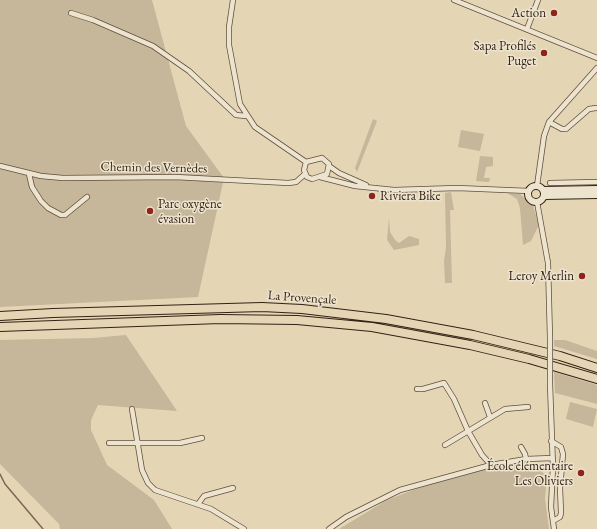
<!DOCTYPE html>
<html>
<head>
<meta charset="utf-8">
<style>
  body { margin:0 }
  canvas { display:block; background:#e4d5b5 }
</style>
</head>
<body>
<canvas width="597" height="529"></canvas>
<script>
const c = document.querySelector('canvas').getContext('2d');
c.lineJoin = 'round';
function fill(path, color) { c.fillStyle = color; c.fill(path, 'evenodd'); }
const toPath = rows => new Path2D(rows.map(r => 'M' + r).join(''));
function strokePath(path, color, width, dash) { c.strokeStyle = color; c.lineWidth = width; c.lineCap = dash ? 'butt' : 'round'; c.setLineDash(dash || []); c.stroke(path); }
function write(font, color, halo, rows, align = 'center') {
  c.font = font + ' "EB Garamond",serif'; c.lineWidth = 3; c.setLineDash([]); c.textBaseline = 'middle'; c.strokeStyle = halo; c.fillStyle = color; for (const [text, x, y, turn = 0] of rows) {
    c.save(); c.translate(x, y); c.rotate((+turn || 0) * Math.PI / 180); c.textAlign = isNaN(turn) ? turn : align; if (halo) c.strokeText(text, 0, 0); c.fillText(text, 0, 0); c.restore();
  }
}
const green = toPath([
  [0,0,152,0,186,126,224,178,198,297,0,307],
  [373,119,377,121,357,172,355,168],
  [461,130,484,134,480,151,458,147],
  [480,156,493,157,493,166,486,167,484,178,490,178,489,182,476,181],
  [451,192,454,210,450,210,452,283,445,283,444,261,446,247,445,193],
  [507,193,520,194,533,206,539,225,531,241,523,245,520,208,517,199],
  [389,218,390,232,395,240,399,243,409,236,419,239,419,245,394,250,387,240],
  [126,335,177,411,98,405,91,420,91,430,107,465,154,500,172,529,60,529,59,524,0,464,0,340,93,338],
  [554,340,565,340,597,351,597,359,554,346],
  [554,372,597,385,597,404,555,393],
  [570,402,597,409,593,427,566,419],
  [517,464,533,465,547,476,545,499,549,529,339,529,387,500,421,487,456,475]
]);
const stream = toPath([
  [0,474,5,484,43,529]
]);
const street = toPath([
  [233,0,229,27,229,45,240,104,255,127,306,162],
  [454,0,597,58],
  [71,13,93,20,153,46,189,71,236,115,246,116],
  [527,29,538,0],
  [549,122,562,129,566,129,589,109,596,108],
  [322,158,329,164,327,174,312,179,307,177,304,170,306,162,322,158],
  [0,166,41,176,63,178,175,177,288,183,296,182,305,174],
  [329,166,339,173,366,185],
  [29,174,32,187,41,201,48,208,61,215,65,215,87,197],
  [320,177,355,186,394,190,457,188,529,191],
  [550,183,597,182],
  [537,186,544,136,549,122,597,68],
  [537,202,548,263,550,338],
  [550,384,553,467,551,507,554,529],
  [417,389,423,389,444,383,454,399,468,431,482,455,491,465],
  [485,403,490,417],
  [132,409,142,470,148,483,155,490,211,509,244,529],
  [551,441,561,447,563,454,560,488,561,513,560,517,553,521],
  [109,443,180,443,202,438],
  [445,445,505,409,528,407],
  [521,447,525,454,526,459],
  [198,504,204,496,233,488],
  [329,529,346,517,400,490,491,465,526,459,552,458]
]);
const secondary = toPath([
  '528 194a8 8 0 1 1 16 0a8 8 0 1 1-16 0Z',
  [543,190,597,189],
  [544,196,597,195]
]);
const highway = toPath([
  [0,316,53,313,262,307,302,309,386,319,473,335,560,356,597,368],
  [0,327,220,319,297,320,372,327,470,345,529,359,597,379]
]);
const streetBridge = toPath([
  [550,338,550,384]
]);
const markers = [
  [554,13,4,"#8f2418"],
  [544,53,4,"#8f2418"],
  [372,196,4,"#8f2418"],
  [150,211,4,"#8f2418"],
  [582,276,4,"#8f2418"],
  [581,473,4,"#8f2418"]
];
const poiNames = [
  ["Action",546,13],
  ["Sapa Profilés",536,46],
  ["Puget",536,61],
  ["Riviera Bike",380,196,"left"],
  ["Parc oxygène",158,204,"left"],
  ["évasion",158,219,"left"],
  ["Leroy Merlin",574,276],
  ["École élémentaire",573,466],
  ["Les Oliviers",573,481]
];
const streetNames = [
  ["Chemin des Vernèdes",154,168,1],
  ["La Provençale",302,298,4]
];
fill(green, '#c6b69a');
strokePath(stream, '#7a6854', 1.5);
strokePath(street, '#614e3c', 6);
strokePath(secondary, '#352114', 8);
strokePath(highway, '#352114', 10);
strokePath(street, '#ede4cf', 4.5);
strokePath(secondary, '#ede4cf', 6);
strokePath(highway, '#e4d5b5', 8);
strokePath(streetBridge, '#614e3c', 6, []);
strokePath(streetBridge, '#ede4cf', 4.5);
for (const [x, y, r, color] of markers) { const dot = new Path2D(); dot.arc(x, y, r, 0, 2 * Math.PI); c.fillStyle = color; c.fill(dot); strokePath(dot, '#ede4cf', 1.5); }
write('13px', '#352114', '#ede4cf', poiNames, 'right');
write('13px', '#352114', '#ede4cf', streetNames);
</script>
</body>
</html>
